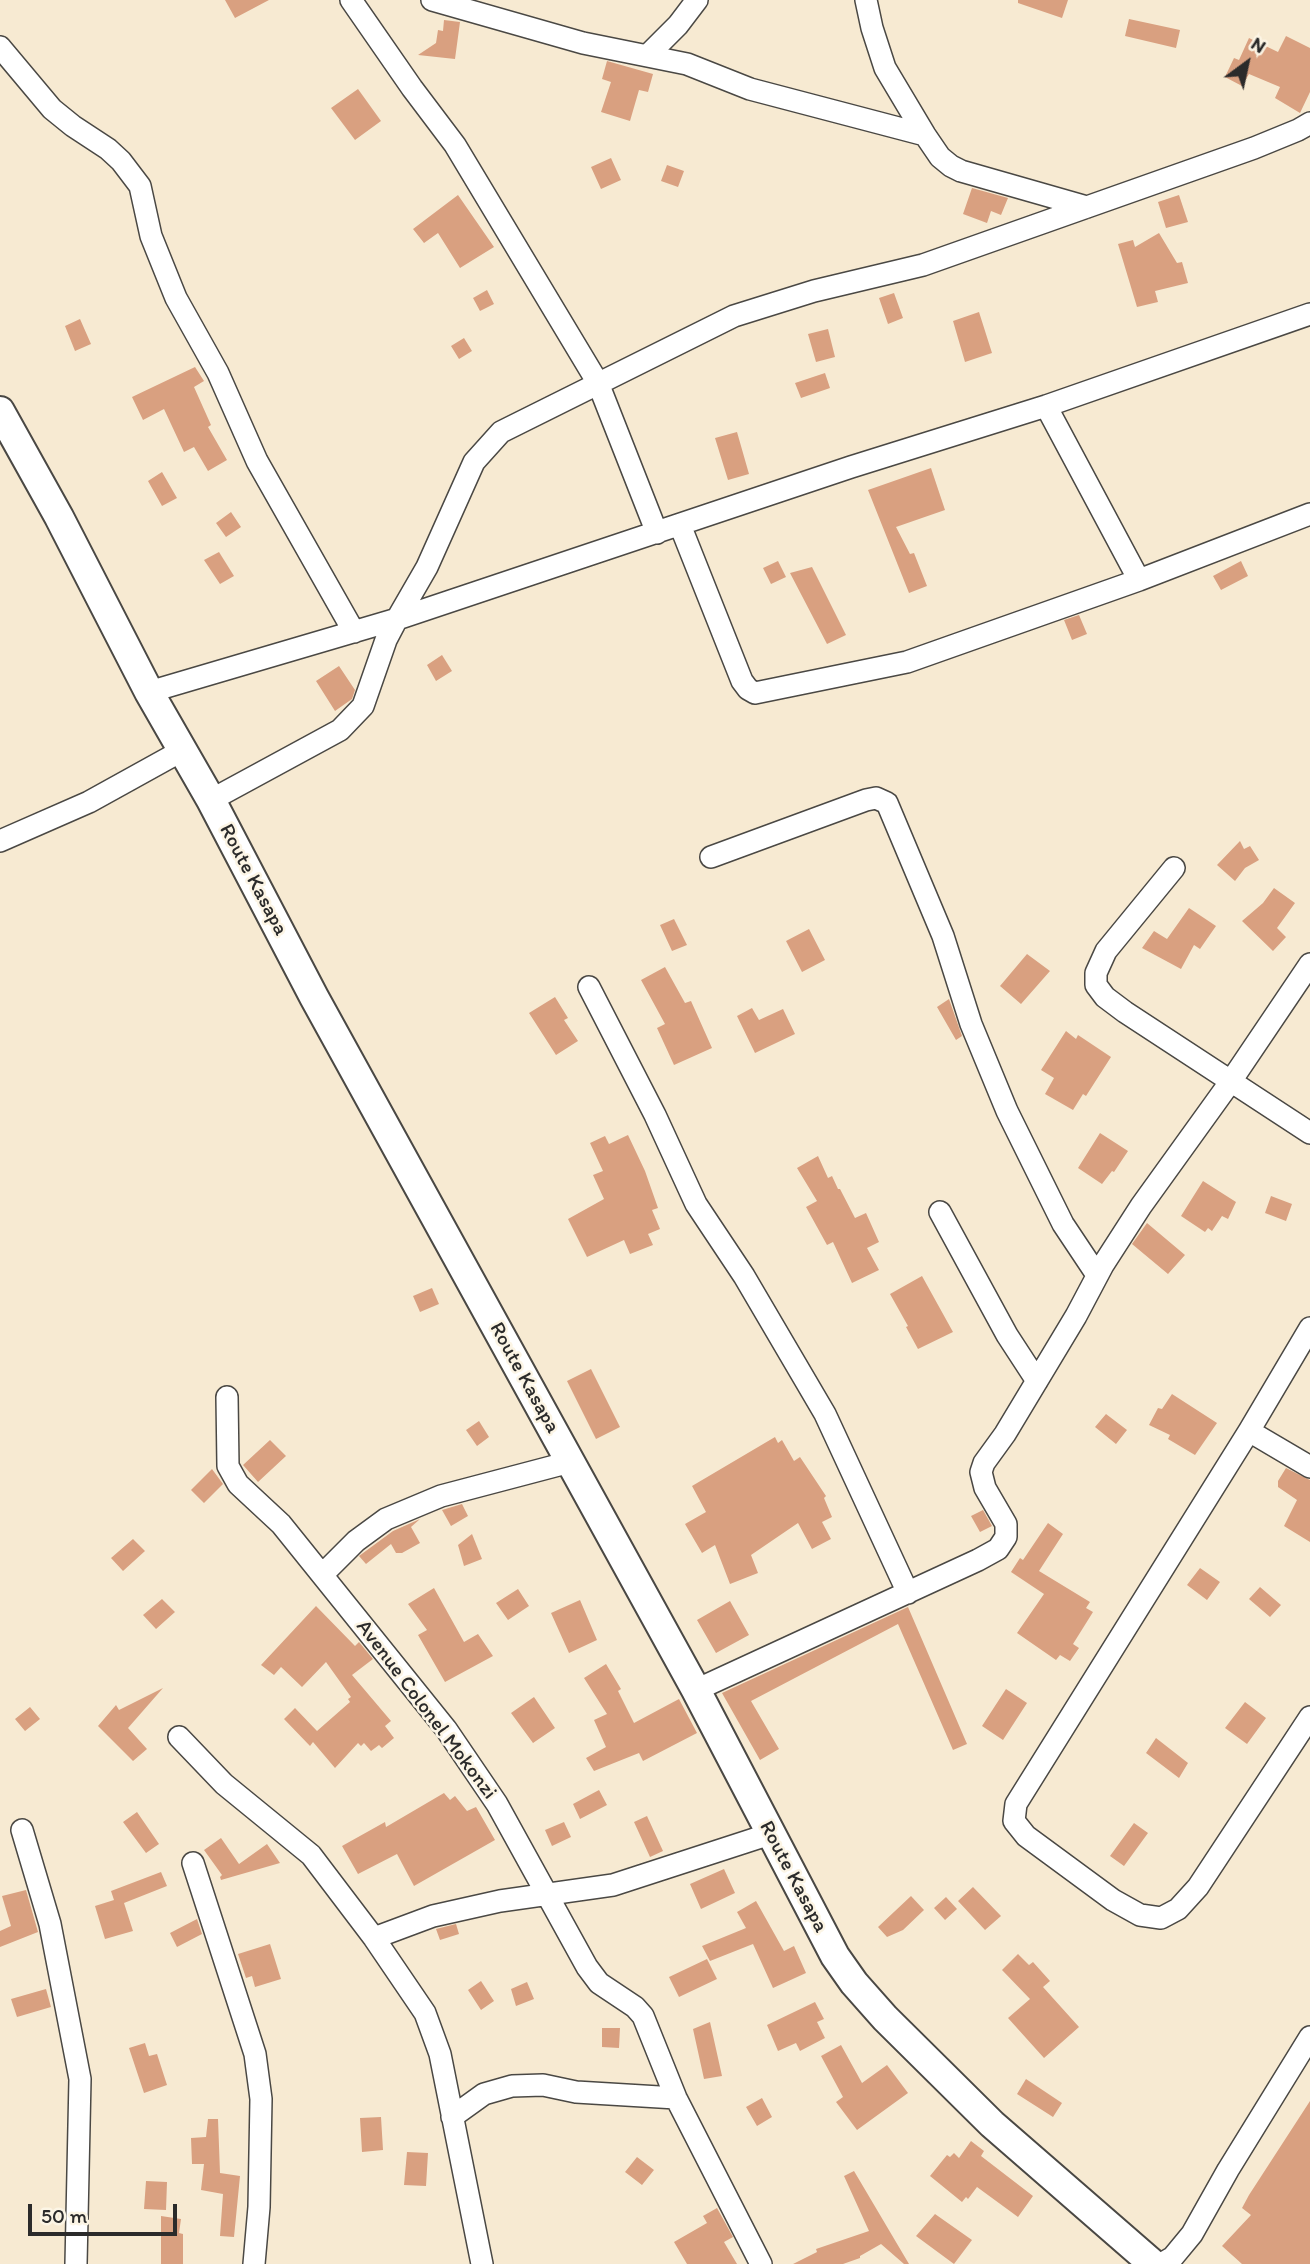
<!DOCTYPE html>
<html>
<head>
<meta charset="utf-8">
<style>
  body { margin:0 }
  #map { position:relative; width:1310px; height:2264px; overflow:hidden; background:#f7ead2; font-family:Itim,sans-serif }
  canvas { display:block }
  .north { position:absolute; left:1212px; top:28px; width:70px; height:70px; -webkit-text-stroke:5px #fcf5e5; paint-order:stroke; rotate:33deg; font-size:19px; font-weight:700; line-height:28px; text-align:center; color:#2b2b2b }
  .north::after { content:''; display:block; margin:auto; width:24px; height:32px; background:#2b2b2b; clip-path:polygon(50% 0,100% 100%,50% 72%,0 100%) }
  .scale { position:absolute; left:28px; top:2204px; width:149px; height:32px; box-sizing:border-box; border:4px solid #2b2b2b; border-top:0; padding-left:9px; font-size:21px; line-height:24px; white-space:nowrap; color:#2b2b2b; -webkit-text-stroke:5px #fcf5e5; paint-order:stroke }
</style>
</head>
<body>
<div id="map">
<canvas width="1310" height="2264"></canvas>
<div class="north">N</div>
<div class="scale">50 m</div>
</div>
<script>
const c = document.querySelector('canvas').getContext('2d');
c.lineJoin = 'round';
function fill(path, color) { c.fillStyle = color; c.fill(path, 'evenodd'); }
const toPath = rows => new Path2D(rows.map(r => 'M' + r).join(''));
function strokePath(path, color, width, dash) { c.strokeStyle = color; c.lineWidth = width; c.lineCap = dash ? 'butt' : 'round'; c.setLineDash(dash || []); c.stroke(path); }
function write(font, color, halo, rows, align = 'center') {
  c.font = font + ' Itim,sans-serif'; c.lineWidth = 5; c.setLineDash([]); c.textBaseline = 'middle'; c.strokeStyle = halo; c.fillStyle = color; for (const [text, x, y, turn = 0] of rows) {
    c.save(); c.translate(x, y); c.rotate((+turn || 0) * Math.PI / 180); c.textAlign = isNaN(turn) ? turn : align; if (halo) c.strokeText(text, 0, 0); c.fillText(text, 0, 0); c.restore();
  }
}
const building = toPath([
  [225,0,269,0,235,18],
  [1018,0,1068,0,1062,18,1018,3],
  [1129,19,1180,30,1176,48,1125,36],
  [444,20,460,22,455,59,418,55,436,43,438,30,443,31],
  [1286,36,1310,48,1310,92,1300,113,1275,98,1280,87,1249,74,1242,86,1225,77,1234,58,1239,60,1249,38,1278,52],
  [607,61,653,74,648,92,639,90,630,121,601,112,611,82,602,79],
  [358,89,381,121,355,140,331,108],
  [611,158,621,180,601,189,591,167],
  [667,165,684,171,678,187,661,181],
  [972,188,1008,198,1001,215,991,211,987,223,963,214],
  [458,195,494,247,460,268,438,233,424,243,413,229],
  [1179,195,1188,222,1166,228,1158,202],
  [1159,233,1177,263,1182,262,1188,283,1155,291,1158,302,1137,307,1118,244,1133,240,1135,247],
  [487,290,494,304,480,311,473,298],
  [894,293,903,318,888,324,879,298],
  [979,312,992,353,965,362,953,321],
  [80,319,91,344,75,351,65,326],
  [828,329,835,357,816,362,808,334],
  [464,338,472,351,459,359,451,346],
  [195,367,204,381,194,387,211,425,208,427,227,460,208,471,194,447,184,452,164,409,143,420,132,397],
  [825,373,830,388,801,398,795,383],
  [737,432,749,474,728,480,715,438],
  [931,468,945,510,896,527,910,554,914,553,927,586,909,593,868,490],
  [162,472,177,498,162,506,148,481],
  [231,512,241,527,226,537,216,523],
  [219,552,234,576,220,584,204,560],
  [778,561,786,577,771,584,763,568],
  [1241,561,1248,576,1221,590,1213,576],
  [812,567,846,635,827,644,790,573],
  [1079,615,1087,634,1072,640,1064,620],
  [442,655,452,671,436,681,427,665],
  [339,666,355,690,352,699,335,711,316,681],
  [1240,841,1244,849,1250,846,1259,860,1245,868,1235,881,1217,865],
  [1274,888,1295,903,1277,928,1286,937,1273,951,1242,921,1263,903],
  [1189,908,1216,926,1200,949,1194,945,1181,969,1142,948,1154,931,1167,939],
  [674,919,687,945,672,951,660,925],
  [809,929,825,960,802,972,786,941],
  [1027,954,1050,971,1021,1004,1000,986],
  [665,967,685,1003,691,1001,712,1048,674,1065,657,1028,665,1024,641,980],
  [555,997,568,1018,564,1020,578,1041,556,1055,529,1013],
  [949,999,962,1036,956,1040,937,1007],
  [752,1008,759,1020,783,1009,795,1034,755,1053,737,1016],
  [1066,1031,1076,1039,1078,1035,1111,1057,1086,1096,1083,1094,1073,1110,1045,1094,1054,1078,1041,1070],
  [1100,1133,1128,1151,1114,1172,1112,1171,1102,1184,1078,1168],
  [628,1135,645,1171,658,1208,652,1210,660,1229,648,1234,653,1245,630,1254,624,1240,587,1257,568,1219,604,1199,593,1175,603,1171,590,1143,605,1136,609,1144],
  [818,1156,828,1178,832,1176,838,1189,840,1189,855,1218,866,1213,879,1242,867,1248,879,1270,852,1283,833,1242,827,1245,806,1207,817,1201,797,1168],
  [1203,1181,1236,1202,1228,1219,1222,1216,1212,1231,1208,1228,1205,1232,1181,1216],
  [1271,1196,1292,1204,1286,1221,1265,1213],
  [1147,1223,1185,1255,1168,1274,1132,1244],
  [922,1276,953,1332,918,1349,906,1327,908,1326,890,1294],
  [432,1288,439,1304,420,1312,413,1296],
  [591,1369,620,1427,596,1439,567,1381],
  [1172,1394,1217,1423,1195,1455,1168,1439,1170,1435,1149,1425,1158,1408,1162,1409],
  [1106,1414,1127,1430,1116,1444,1095,1427],
  [479,1421,489,1437,477,1446,466,1430],
  [775,1437,778,1443,782,1440,794,1461,800,1457,826,1496,824,1498,832,1517,822,1522,831,1539,812,1549,798,1523,751,1555,758,1573,730,1584,715,1545,702,1553,685,1524,706,1512,692,1486],
  [270,1440,286,1456,258,1482,243,1465],
  [1286,1468,1310,1480,1310,1542,1284,1526,1297,1500,1278,1487,1278,1481],
  [212,1469,223,1484,204,1503,191,1490],
  [462,1504,468,1516,451,1526,442,1510],
  [983,1510,992,1526,980,1532,971,1516],
  [420,1519,411,1527,420,1543,402,1553,396,1553,391,1544,366,1564,359,1556,393,1531],
  [1048,1523,1063,1534,1039,1571,1090,1602,1086,1608,1093,1612,1073,1644,1079,1648,1070,1661,1060,1655,1056,1660,1017,1633,1044,1594,1011,1572,1020,1558,1023,1560],
  [472,1534,482,1559,464,1566,458,1545],
  [133,1539,145,1551,123,1571,111,1558],
  [1200,1568,1220,1582,1207,1600,1187,1585],
  [1260,1587,1281,1605,1270,1617,1249,1599],
  [434,1588,464,1642,478,1634,493,1656,445,1682,418,1635,427,1630,408,1604],
  [518,1589,529,1606,508,1620,496,1603],
  [162,1599,175,1612,156,1629,143,1615],
  [580,1600,597,1640,569,1653,551,1613],
  [730,1601,749,1635,716,1653,697,1620],
  [316,1606,355,1646,359,1642,373,1659,352,1675,391,1721,385,1726,394,1738,382,1748,379,1745,371,1751,364,1743,361,1746,358,1743,335,1768,313,1742,310,1746,284,1719,295,1708,317,1731,350,1702,348,1699,351,1697,326,1662,302,1687,281,1667,274,1675,261,1665],
  [908,1607,967,1744,953,1750,898,1624,751,1701,779,1749,760,1760,722,1693],
  [606,1664,621,1689,618,1691,634,1723,679,1699,697,1733,643,1761,639,1753,594,1771,586,1758,606,1747,594,1720,607,1714,584,1678],
  [163,1688,128,1728,147,1749,133,1761,98,1726,116,1705,119,1710],
  [1006,1689,1027,1703,1003,1740,982,1726],
  [534,1697,555,1728,533,1743,511,1713],
  [1245,1702,1266,1718,1247,1744,1225,1728],
  [30,1707,40,1719,25,1731,15,1719],
  [1156,1738,1188,1763,1179,1778,1146,1753],
  [599,1790,607,1805,580,1819,573,1804],
  [444,1793,450,1800,455,1796,467,1811,476,1807,495,1840,414,1886,397,1854,358,1874,342,1846,385,1822,386,1827],
  [137,1812,159,1844,146,1853,123,1822],
  [647,1816,663,1851,650,1857,634,1822],
  [564,1822,571,1837,552,1846,545,1830],
  [1134,1823,1148,1833,1124,1866,1110,1856],
  [221,1838,239,1864,267,1844,280,1863,221,1880,220,1877,222,1875,204,1850],
  [724,1869,735,1893,701,1909,690,1884],
  [161,1872,167,1886,124,1903,133,1931,105,1939,95,1906,114,1900,111,1891],
  [973,1887,1001,1916,985,1930,958,1901],
  [26,1890,38,1932,0,1947,0,1931,11,1926,2,1896],
  [911,1896,924,1910,903,1930,887,1937,878,1927],
  [946,1897,957,1909,945,1920,934,1908],
  [756,1901,784,1951,794,1946,806,1973,773,1988,753,1944,710,1961,702,1946,746,1928,737,1912],
  [197,1919,202,1934,177,1947,170,1933],
  [456,1924,459,1934,440,1940,436,1929],
  [270,1944,281,1979,255,1987,252,1976,246,1978,238,1954],
  [1018,1954,1029,1965,1033,1962,1050,1981,1043,1987,1079,2027,1044,2058,1008,2018,1030,1999,1002,1970],
  [707,1959,717,1979,679,1997,669,1977],
  [481,1981,494,2001,481,2010,468,1990],
  [527,1982,534,1999,516,2006,511,1989],
  [46,1989,51,2007,17,2017,11,1999],
  [815,2002,824,2019,817,2022,825,2038,800,2051,796,2043,778,2051,767,2025],
  [710,2022,722,2076,704,2079,693,2029],
  [602,2028,620,2028,619,2048,602,2047],
  [145,2043,149,2056,157,2054,167,2085,144,2093,129,2048],
  [841,2045,862,2083,887,2065,908,2093,857,2130,836,2102,843,2097,821,2056],
  [1026,2079,1062,2103,1053,2117,1017,2094],
  [762,2098,772,2117,757,2126,746,2107],
  [1310,2101,1310,2264,1242,2264,1222,2246,1251,2215,1242,2208,1249,2195],
  [381,2117,383,2150,362,2152,360,2118],
  [208,2119,218,2119,220,2173,240,2176,234,2237,220,2236,223,2194,201,2190,204,2164,192,2164,191,2138,206,2137],
  [971,2141,984,2151,981,2156,1033,2196,1018,2217,977,2187,968,2199,966,2197,962,2202,930,2176,947,2155,950,2157,954,2153,959,2158],
  [407,2152,428,2153,426,2186,404,2185],
  [637,2157,654,2170,642,2185,625,2172],
  [854,2171,909,2264,904,2264,881,2244,860,2256,860,2258,843,2264,793,2264,817,2252,816,2249,869,2231,844,2176],
  [146,2181,167,2182,166,2210,144,2209],
  [717,2208,733,2237,724,2242,737,2264,687,2264,674,2242,707,2223,703,2216],
  [935,2214,972,2240,954,2264,916,2236],
  [161,2216,181,2219,179,2233,183,2234,183,2264,161,2264]
]);
const minor = toPath([
  [351,0,412,88,455,145,598,383,657,533],
  [432,0,583,43,687,64,750,89,925,135],
  [866,0,872,28,885,68,925,135,940,157,951,166,961,171,1087,207],
  [0,47,52,109,73,126,108,149,121,161,140,186,151,236,176,298,218,373,257,461,354,632],
  [648,55,678,25,697,0],
  [1046,406,1139,580],
  [680,525,742,681,748,689,755,693,907,662,1139,580,1310,514],
  [149,692,397,619,427,567,474,462,501,432,734,316,814,291,923,265,1254,148,1298,130,1310,123],
  [211,800,340,730,363,706,386,640,397,619,851,467,1046,406,1310,314],
  [0,841,89,802,183,750],
  [711,857,866,800,876,798,887,803,943,936,971,1024,1007,1111,1063,1224,1097,1275],
  [1174,868,1106,951,1096,973,1096,985,1105,997,1125,1012,1310,1133],
  [589,987,655,1115,696,1204,744,1276,825,1414,908,1593],
  [940,1212,1007,1335,1037,1381],
  [227,1397,228,1466,238,1484,281,1524,446,1729,497,1804,587,1967,599,1983,635,2007,643,2016,676,2098,761,2264],
  [1249,1431,1310,1328],
  [1310,1467,1249,1431,1016,1804,1014,1821,1026,1836,1113,1900,1140,1915,1161,1918,1178,1909,1198,1887,1310,1717],
  [323,1574,356,1541,386,1519,441,1496,570,1462],
  [696,1690,978,1560,998,1549,1006,1537,1006,1524,985,1488,981,1472,984,1463,1005,1434,1076,1316,1103,1265,1141,1206,1231,1081,1310,964],
  [179,1737,224,1784,311,1855,374,1938,425,2013,440,2054,482,2264],
  [22,1830,50,1924,80,2079,76,2264],
  [193,1863,255,2054,261,2099,259,2207,254,2264],
  [374,1938,433,1916,500,1901,613,1885,770,1834],
  [452,2117,484,2094,512,2086,543,2085,576,2092,676,2098],
  [1161,2264,1173,2257,1192,2234,1228,2170,1310,2037]
]);
const major = toPath([
  [0,411,59,517,149,692,211,800,314,997,696,1690,835,1956,854,1983,885,2018,992,2124,1153,2264]
]);
const streetNames = [
  ["Route Kasapa",253,880,62],
  ["Route Kasapa",524,1378,61],
  ["Avenue Colonel Mokonzi",426,1710,53],
  ["Route Kasapa",793,1877,62]
];
fill(building, '#d9a080');
strokePath(minor, '#4a4844', 24);
strokePath(major, '#4a4844', 32);
strokePath(minor, '#fff', 21);
strokePath(major, '#fff', 28);
write('21px', '#2b2b2b', '#fcf5e5', streetNames);
</script>
</body>
</html>
